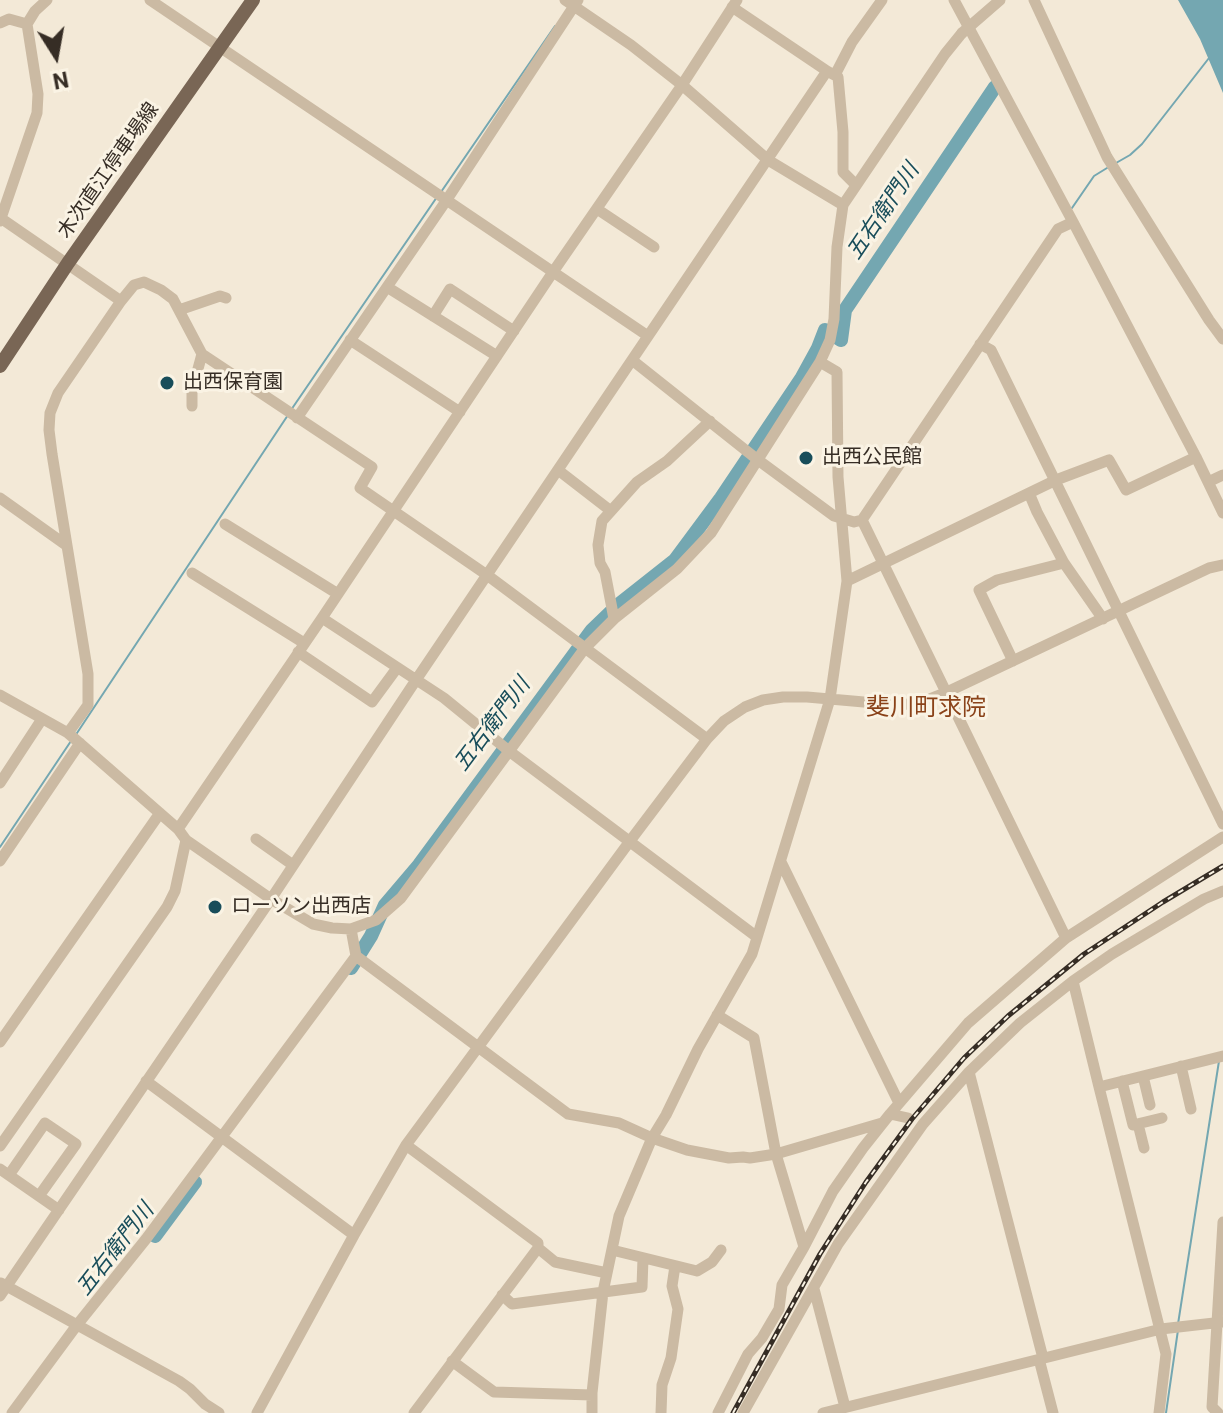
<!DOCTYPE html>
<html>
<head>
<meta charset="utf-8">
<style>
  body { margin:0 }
  #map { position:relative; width:1223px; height:1413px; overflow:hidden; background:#f3e9d7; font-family:Roboto,sans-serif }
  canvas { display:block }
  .north { position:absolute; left:16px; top:16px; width:80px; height:80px; -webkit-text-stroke:6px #faf3e4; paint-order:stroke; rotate:169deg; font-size:22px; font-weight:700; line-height:32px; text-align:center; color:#362d25 }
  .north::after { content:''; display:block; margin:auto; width:28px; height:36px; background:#362d25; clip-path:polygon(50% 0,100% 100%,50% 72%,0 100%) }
</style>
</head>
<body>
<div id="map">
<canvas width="1223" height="1413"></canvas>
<div class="north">N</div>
</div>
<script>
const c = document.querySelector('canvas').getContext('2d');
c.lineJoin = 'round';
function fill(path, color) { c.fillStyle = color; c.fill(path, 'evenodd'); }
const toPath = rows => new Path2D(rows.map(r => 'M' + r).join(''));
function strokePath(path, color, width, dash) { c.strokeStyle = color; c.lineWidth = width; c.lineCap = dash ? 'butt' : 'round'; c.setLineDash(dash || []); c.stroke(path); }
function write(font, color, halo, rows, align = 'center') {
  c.font = font + ' Roboto,"Noto Sans JP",sans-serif'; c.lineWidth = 6; c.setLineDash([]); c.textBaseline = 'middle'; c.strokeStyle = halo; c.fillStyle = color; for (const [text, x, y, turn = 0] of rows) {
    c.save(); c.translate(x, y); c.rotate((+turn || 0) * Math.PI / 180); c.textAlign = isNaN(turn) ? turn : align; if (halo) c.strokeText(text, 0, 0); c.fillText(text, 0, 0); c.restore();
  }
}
const water = toPath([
  [1178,0,1223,0,1223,93,1200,39]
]);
const stream = toPath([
  [1116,163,1130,155,1142,144,1209,58],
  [441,192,555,26],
  [1072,208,1094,176,1107,168],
  [291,410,437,197],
  [77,733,288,415],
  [0,847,71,741],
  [1178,1324,1219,1061],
  [1166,1413,1178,1330]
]);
const river = toPath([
  [351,968,371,936,385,905,419,865,592,630,618,605,675,560,721,498,801,379,818,348,825,330,841,340,845,310,995,87],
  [155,1236,195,1182]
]);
const minor = toPath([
  [150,0,648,336],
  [565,0,631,45,682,85,768,160,843,205],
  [954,0,1073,222,1196,457,1223,513],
  [1034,0,1107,157,1209,320,1223,339],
  [732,7,827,71,838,77,843,132,843,172,856,185],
  [0,23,9,19,27,24],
  [835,75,852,42,882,0],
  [597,209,654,247],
  [2,219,121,301],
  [0,221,37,113,38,94,27,24,35,11,47,0],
  [387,287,497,356],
  [179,310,220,296,226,298],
  [433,316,450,289,514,331],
  [350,340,460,412],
  [980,344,991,350,1223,824],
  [632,360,758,460,834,516,854,522,862,520],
  [192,406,192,391,202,354],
  [297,418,446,201,578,0],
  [558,470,611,511],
  [1208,482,1223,475],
  [1029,493,1037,512,1064,563,1103,619],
  [0,498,66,545],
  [225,524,338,594],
  [192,573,304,643],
  [847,581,1056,480,1109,460,1126,490,1196,457],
  [322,618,444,698,509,751,757,937],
  [614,619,605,572,600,563,598,545,602,521,637,482,667,461,710,421],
  [298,652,372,702,397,668],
  [1013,661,979,590,997,580,1064,563],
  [0,695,68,733,178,829,186,840,271,899,313,924,332,928,351,929,376,920,401,898,585,648,614,619,677,569,711,533,820,362,830,340,834,319,837,247,843,205,945,54,962,33],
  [68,733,88,705,88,674,52,454,49,430,50,413,58,393,121,301,134,285,144,282,161,290,173,299,202,354,372,467,360,488,487,575,707,739],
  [0,783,42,719],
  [178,829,322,618,553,272,682,85,737,0],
  [256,839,293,865],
  [0,861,80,743],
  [781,862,899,1103],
  [1066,938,862,520,1058,229,1073,222],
  [356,956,568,1114,619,1123,652,1138,687,1150,729,1158,743,1157,750,1158,776,1154,882,1123],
  [1073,981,1099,1087,1223,1056],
  [717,1015,754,1038,776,1154,804,1247],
  [0,1042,160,813],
  [1181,1066,1191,1109],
  [969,1072,1043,1358],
  [1143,1076,1150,1105],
  [146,1081,354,1235],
  [1122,1081,1133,1125,1162,1118],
  [1099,1087,1166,1354,1159,1413],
  [890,1114,908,1118],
  [1138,1124,1144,1148],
  [406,1145,538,1243,538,1248],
  [0,1146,167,907,175,891,186,840],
  [0,1169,59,1210],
  [9,1175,45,1123,76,1144,39,1196],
  [612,1250,697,1271,712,1262,721,1250],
  [1,1283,179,1381,190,1389,205,1404,219,1413],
  [814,1289,845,1407],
  [502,1295,512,1304,642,1287,643,1258],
  [0,1296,271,899,416,680,827,71],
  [1039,1359,1053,1413],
  [452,1361,494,1392,592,1395],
  [12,1413,77,1325,146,1239,356,956,351,929],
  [257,1413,354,1235,406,1145,630,841,707,739,724,721,745,707,763,700,783,697,807,697,898,705,919,703,947,692,1209,568,1223,565],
  [414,1413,538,1248,555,1262,607,1273],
  [592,1413,592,1393,603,1292,619,1216,652,1138,666,1115,698,1049,752,954,830,699,847,581,838,477,837,372,820,362],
  [661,1413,662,1385,671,1358,678,1309,672,1286,675,1266],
  [718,1413,748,1354,762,1338,779,1309,782,1285,804,1247,833,1191,863,1148,890,1114,968,1023,1066,938,1223,837],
  [743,1413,838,1244,923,1124,969,1072,1020,1023,1073,981,1112,954,1204,899,1223,891],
  [823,1413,1161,1329,1223,1322],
  [1218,1413,1212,1407,1223,1222]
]);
const major = toPath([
  [0,366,68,263,253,0]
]);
const rail = toPath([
  [733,1413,820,1254,866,1182,912,1119,964,1058,1008,1016,1084,954,1163,902,1223,866]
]);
const minorBridge = toPath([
  [962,33,1000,0]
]);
const markers = [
  [167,383,8,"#184d5a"],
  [806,458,8,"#184d5a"],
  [215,907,8,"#184d5a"]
];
const streetNames = [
  ["木次直江停車場線",109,171,-55]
];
const poiNames = [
  ["出西保育園",183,383],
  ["出西公民館",822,458],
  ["ローソン出西店",231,907]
];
const waterNames = [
  ["五右衛門川",884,212,-56],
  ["五右衛門川",493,725,-53],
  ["五右衛門川",116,1250,-52]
];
const quarterNames = [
  ["斐川町求院",926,709]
];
fill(water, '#74a7b1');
strokePath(stream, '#74a7b1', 2);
strokePath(river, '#74a7b1', 14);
strokePath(minor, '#cbbaa3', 11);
strokePath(major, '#796655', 14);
strokePath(rail, '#362d25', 5);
strokePath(rail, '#faf3e4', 2, [6]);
strokePath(minorBridge, '#cbbaa3', 11);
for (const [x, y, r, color] of markers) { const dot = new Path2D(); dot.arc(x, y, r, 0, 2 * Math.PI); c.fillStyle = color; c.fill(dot); strokePath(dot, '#faf3e4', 3); }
write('20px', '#362d25', '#faf3e4', streetNames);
write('20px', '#362d25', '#faf3e4', poiNames, 'left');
write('italic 22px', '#184d5a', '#faf3e4', waterNames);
write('24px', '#8a4219', '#faf3e4', quarterNames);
</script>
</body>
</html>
